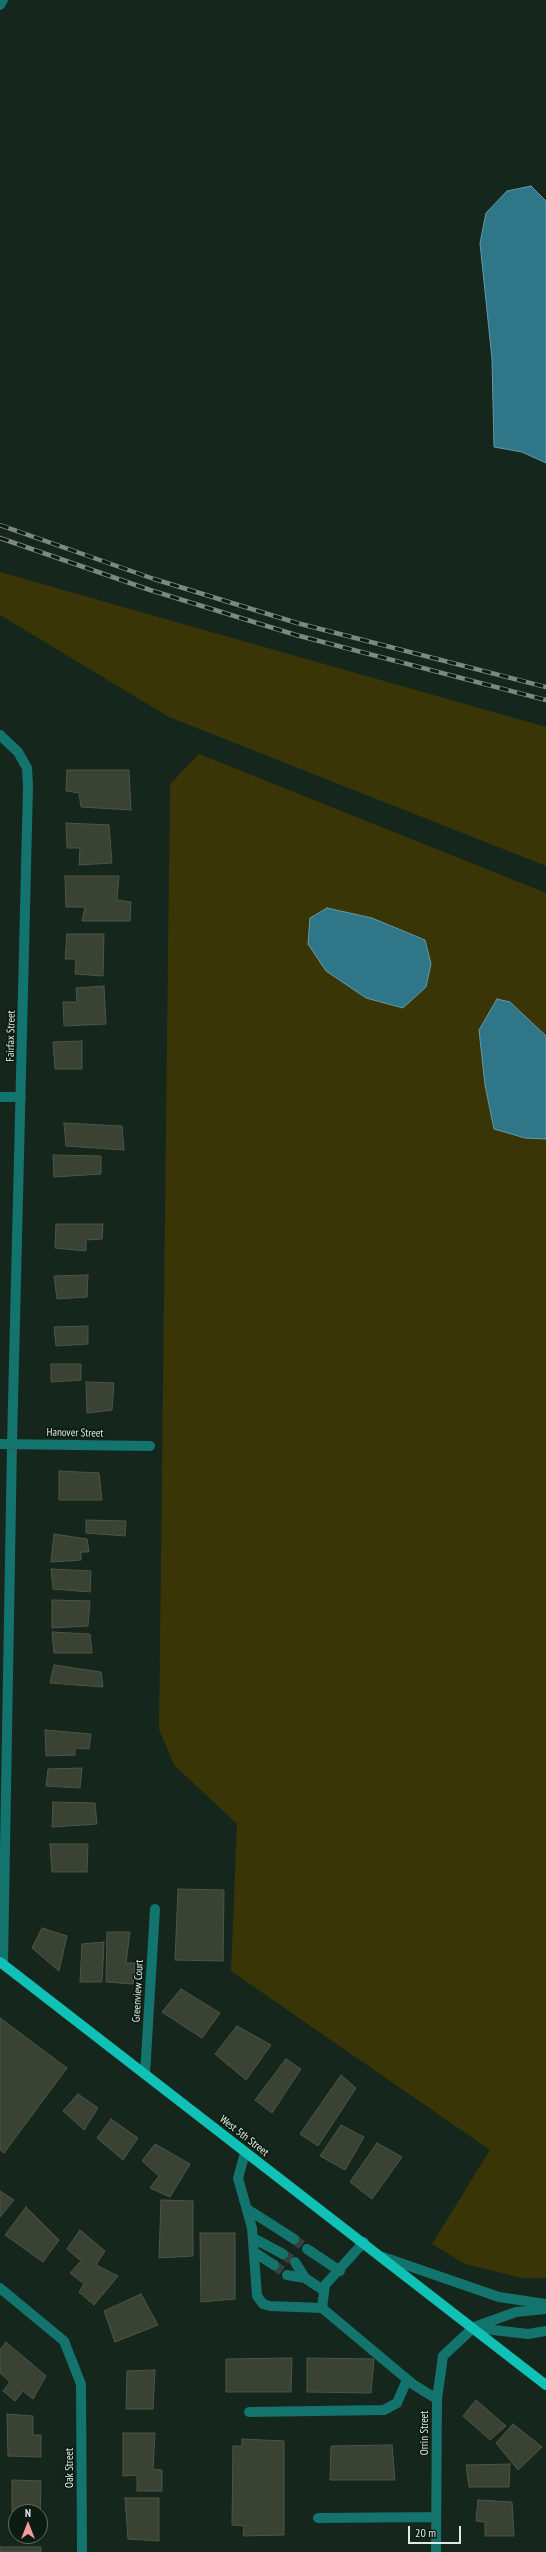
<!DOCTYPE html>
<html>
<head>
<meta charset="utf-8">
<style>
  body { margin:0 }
  #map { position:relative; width:546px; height:2552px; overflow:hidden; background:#15261d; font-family:"PT Sans Narrow",sans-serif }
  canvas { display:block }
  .north { position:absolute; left:8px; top:2504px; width:40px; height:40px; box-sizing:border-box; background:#0c1c13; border:1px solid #616e67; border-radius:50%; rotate:0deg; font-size:11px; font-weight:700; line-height:16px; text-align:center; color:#e0eae4 }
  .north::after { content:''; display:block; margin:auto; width:14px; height:18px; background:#f59b9c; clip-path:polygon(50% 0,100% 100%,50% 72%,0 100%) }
  .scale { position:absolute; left:408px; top:2526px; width:53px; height:18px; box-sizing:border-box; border:2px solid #e0eae4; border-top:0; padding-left:5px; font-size:12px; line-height:14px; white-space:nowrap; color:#e0eae4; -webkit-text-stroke:3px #0c1c13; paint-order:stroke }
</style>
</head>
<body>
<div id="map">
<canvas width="546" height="2552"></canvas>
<div class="north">N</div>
<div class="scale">20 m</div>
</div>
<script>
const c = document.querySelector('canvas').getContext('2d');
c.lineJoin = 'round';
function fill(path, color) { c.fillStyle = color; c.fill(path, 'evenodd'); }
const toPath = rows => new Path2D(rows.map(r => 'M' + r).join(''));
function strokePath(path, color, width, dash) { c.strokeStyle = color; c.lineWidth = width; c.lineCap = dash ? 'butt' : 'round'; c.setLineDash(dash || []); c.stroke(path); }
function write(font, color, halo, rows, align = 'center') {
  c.font = font + ' "PT Sans Narrow",sans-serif'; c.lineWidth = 3.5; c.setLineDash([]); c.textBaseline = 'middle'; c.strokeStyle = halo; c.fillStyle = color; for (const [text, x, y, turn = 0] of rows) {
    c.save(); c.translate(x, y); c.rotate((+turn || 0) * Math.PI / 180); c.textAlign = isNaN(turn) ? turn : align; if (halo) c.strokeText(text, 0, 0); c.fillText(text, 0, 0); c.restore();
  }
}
const green = toPath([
  [0,572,546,727,546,866,169,717,0,615],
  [199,754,546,893,546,2278,522,2278,465,2264,432,2244,490,2150,231,1971,237,1824,174,1765,159,1729,170,784]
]);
const water = toPath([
  [531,186,546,201,546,463,522,452,494,447,492,359,480,243,486,213,507,191,531,186],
  [327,908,372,918,425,940,431,964,426,987,403,1008,366,998,326,971,308,944,310,918,327,908],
  [497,999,510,1002,546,1036,546,1139,525,1138,494,1129,485,1085,479,1030,497,999]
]);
const building = toPath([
  [67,770,129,770,131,810,81,807,79,793,66,791,67,770],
  [66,823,109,825,112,863,79,865,80,848,67,848,66,823],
  [65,876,119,876,117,900,131,902,130,921,82,921,85,907,66,907,65,876],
  [67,934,104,934,103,976,75,974,76,959,65,959,67,934],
  [104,986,106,1024,64,1026,63,1002,77,1002,76,988,104,986],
  [82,1041,82,1069,55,1069,53,1042,82,1041],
  [64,1123,122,1126,124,1150,66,1146,64,1123],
  [53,1155,101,1156,101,1174,54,1177,53,1155],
  [56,1224,103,1224,102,1239,86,1240,86,1251,55,1248,56,1224],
  [88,1275,87,1297,57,1299,54,1276,88,1275],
  [88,1326,88,1344,56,1346,54,1327,88,1326],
  [51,1364,81,1364,81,1380,51,1382,51,1364],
  [86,1382,114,1383,112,1410,87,1413,86,1382],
  [59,1471,99,1473,102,1500,59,1500,59,1471],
  [86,1520,126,1521,125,1536,86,1533,86,1520],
  [54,1534,87,1539,89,1552,81,1552,81,1560,51,1562,54,1534],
  [51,1569,91,1571,90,1592,53,1589,51,1569],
  [52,1600,90,1601,88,1626,52,1628,52,1600],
  [52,1632,90,1634,92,1653,54,1653,52,1632],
  [54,1665,101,1672,103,1687,50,1683,54,1665],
  [45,1730,91,1734,89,1749,75,1748,75,1755,46,1756,45,1730],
  [82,1768,80,1788,46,1786,48,1769,82,1768],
  [53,1802,95,1803,97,1824,52,1827,53,1802],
  [50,1844,88,1844,87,1872,52,1872,50,1844],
  [178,1889,224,1890,223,1961,175,1960,178,1889],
  [42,1928,67,1936,59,1971,32,1948,42,1928],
  [107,1932,130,1932,126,1963,135,1963,133,1984,106,1982,107,1932],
  [104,1942,102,1982,80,1982,82,1944,104,1942],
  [181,1989,220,2013,202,2038,162,2012,181,1989],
  [0,2018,67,2068,4,2153,0,2150,0,2018],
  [237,2026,271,2045,246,2080,215,2054,237,2026],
  [286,2059,301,2069,272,2113,255,2100,286,2059],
  [341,2075,356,2088,318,2146,300,2134,341,2075],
  [78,2094,98,2108,84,2130,63,2111,78,2094],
  [111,2119,138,2138,123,2160,97,2138,111,2119],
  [341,2125,364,2137,345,2170,320,2156,341,2125],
  [377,2143,402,2157,372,2199,350,2182,377,2143],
  [155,2144,190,2164,170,2197,150,2188,159,2176,142,2161,155,2144],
  [0,2191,14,2200,0,2217,0,2191],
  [161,2200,193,2201,193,2256,159,2258,161,2200],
  [26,2207,59,2240,43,2262,5,2235,26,2207],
  [80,2230,105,2251,96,2265,118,2276,94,2305,79,2292,84,2284,70,2273,81,2261,67,2249,80,2230],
  [200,2233,235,2233,235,2299,201,2302,200,2233],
  [141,2294,158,2325,115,2342,104,2311,141,2294],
  [6,2342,46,2376,33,2399,23,2391,15,2401,3,2391,10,2382,0,2373,0,2350,6,2342],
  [292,2358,291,2392,226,2392,226,2359,292,2358],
  [307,2358,374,2359,371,2393,307,2392,307,2358],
  [155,2370,153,2409,126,2409,127,2371,155,2370],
  [476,2400,506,2426,490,2440,463,2416,476,2400],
  [7,2414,33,2416,33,2435,41,2435,41,2457,8,2456,7,2414],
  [513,2424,542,2447,518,2470,496,2443,513,2424],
  [123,2433,155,2433,153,2469,162,2470,162,2491,137,2491,137,2475,123,2476,123,2433],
  [242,2439,284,2441,284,2535,243,2536,244,2526,232,2525,233,2446,242,2446,242,2439],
  [392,2445,395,2480,330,2480,331,2446,392,2445],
  [510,2464,509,2487,469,2487,466,2465,510,2464],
  [12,2480,41,2481,40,2523,40,2512,16,2512,16,2522,12,2522,12,2480],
  [125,2498,159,2498,159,2541,128,2539,125,2498],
  [478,2500,512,2502,514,2536,485,2536,485,2522,476,2521,478,2500],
  [0,2547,41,2547,41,2552,0,2552,0,2547]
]);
const minorTunnel = toPath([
  [294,2239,307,2249],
  [283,2254,295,2262],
  [274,2265,287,2275]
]);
const minor = toPath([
  [0,5,3,0],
  [0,735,18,752,27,768,28,786,12,1444,3,1964],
  [0,1097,21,1097],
  [0,1444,150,1446],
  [145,2074,155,1909],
  [245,2153,238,2178,252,2228,257,2296,263,2304,270,2306,322,2308],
  [247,2209,294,2239],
  [253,2238,283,2254],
  [364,2242,325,2285,322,2308,414,2385,437,2399],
  [307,2249,340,2271],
  [254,2252,274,2265],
  [383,2257,499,2297,546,2304],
  [295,2262,305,2278,323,2290],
  [287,2275,305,2278],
  [0,2288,64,2341,81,2384,82,2552],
  [476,2328,528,2334,546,2331],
  [249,2412,384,2410,397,2403,407,2380],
  [318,2518,436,2517],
  [436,2552,437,2399,443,2356,474,2327,516,2312,546,2309]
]);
const major = toPath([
  [0,1962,546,2385]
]);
const rail = toPath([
  [0,525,154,579,297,623,546,687],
  [0,538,150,590,296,635,546,700]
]);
const streetNames = [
  ["Fairfax Street",11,1036,-89],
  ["Hanover Street",75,1433,1],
  ["Greenview Court",138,1991,-87],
  ["West 5th Street",244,2136,38],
  ["Orrin Street",425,2433,-90],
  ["Oak Street",70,2468,-90]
];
fill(green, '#3a3506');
fill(water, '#2f7788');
strokePath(water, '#649aa4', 1);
fill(building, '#3a4333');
strokePath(building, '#4d5646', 1);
strokePath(minorTunnel, '#33433b', 10, [10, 5]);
strokePath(minor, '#13736d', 10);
strokePath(major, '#10c1b6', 10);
strokePath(rail, '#7b8981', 4.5);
strokePath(rail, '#0c1c13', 3, [9]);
write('11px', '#e0eae4', '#0c1c13', streetNames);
</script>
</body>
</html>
